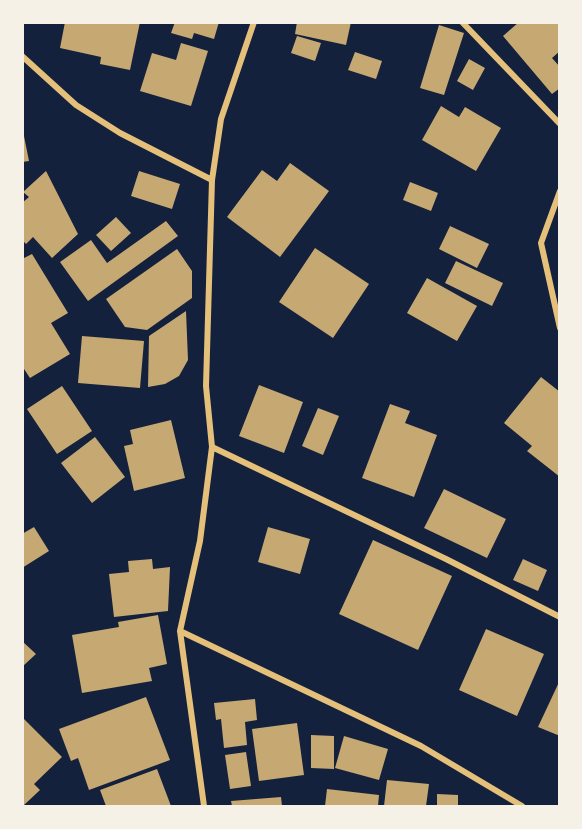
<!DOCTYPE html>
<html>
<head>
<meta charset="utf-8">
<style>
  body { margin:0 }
  #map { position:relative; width:582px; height:829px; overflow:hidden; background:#14213d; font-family:Georgia,serif }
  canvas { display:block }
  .frame { position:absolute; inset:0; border:24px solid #f6f1e7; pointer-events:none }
</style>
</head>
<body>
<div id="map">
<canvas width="582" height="829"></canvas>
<div class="frame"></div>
</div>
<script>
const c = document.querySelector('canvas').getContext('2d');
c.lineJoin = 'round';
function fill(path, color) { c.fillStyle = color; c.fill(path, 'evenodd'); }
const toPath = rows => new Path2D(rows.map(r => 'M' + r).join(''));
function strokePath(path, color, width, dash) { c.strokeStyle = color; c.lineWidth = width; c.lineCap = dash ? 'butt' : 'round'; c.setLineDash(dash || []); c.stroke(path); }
const building = toPath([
  [65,22,140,22,130,70,100,64,101,57,60,48],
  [175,22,219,22,214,39,194,33,192,39,171,33],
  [297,22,351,22,346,45,295,34],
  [519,22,560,22,560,51,552,58,560,67,560,88,552,94,503,36],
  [439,25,464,33,444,95,420,88],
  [297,36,321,43,315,61,291,53],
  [181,43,208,51,191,106,140,91,152,53,176,60],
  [355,52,382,61,376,79,348,70],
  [469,59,485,68,473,90,457,81],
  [441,106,459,117,465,107,501,128,476,171,422,140],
  [22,126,29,161,22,162],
  [290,163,329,191,280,257,227,217,262,170,277,181],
  [46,171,78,234,52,258,33,237,26,244,22,240,22,203,29,197,23,192],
  [139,171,180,184,172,209,131,196],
  [410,182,438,193,431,211,403,200],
  [116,217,131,233,111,251,96,235],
  [166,221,178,236,88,301,60,262,91,240,107,263],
  [450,226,489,244,477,268,439,249],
  [315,248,369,284,333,338,279,302],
  [177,249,192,271,192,298,147,330,125,327,106,299],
  [32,254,68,313,51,323,70,354,30,378,22,366,22,259],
  [456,261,503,283,492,306,445,283],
  [427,278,477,306,457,341,407,313],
  [186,311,188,360,179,376,165,384,148,387,149,336],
  [82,336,144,341,140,388,78,383],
  [541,377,560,392,560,477,527,451,532,446,504,423],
  [259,385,303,402,284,453,239,436],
  [62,386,92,431,57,454,27,409],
  [390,404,410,411,405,423,437,435,414,497,362,478],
  [318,408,339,416,323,455,302,446],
  [171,420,185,478,134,491,124,446,133,444,130,430],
  [95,437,125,477,92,503,61,463],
  [444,489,506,519,487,558,424,528],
  [34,527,49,551,22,568,22,534],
  [268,527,310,539,300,574,258,562],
  [373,540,452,576,418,650,339,614],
  [152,559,153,569,170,567,168,611,114,617,109,574,129,572,128,561],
  [523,559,547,570,538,591,513,580],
  [158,615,167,664,149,668,152,681,82,693,72,635,119,627,118,622],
  [486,629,544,654,517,716,459,690],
  [22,641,36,654,22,667],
  [560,680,560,736,538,727],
  [146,697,170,760,89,790,78,758,71,761,59,729],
  [255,699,257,720,245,722,247,745,224,748,221,719,216,720,214,703],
  [22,717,62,757,34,784,40,790,23,806],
  [297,723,304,775,259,781,252,729],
  [311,735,334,736,334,769,311,768],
  [344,736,388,749,379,780,335,768],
  [246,752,251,786,230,789,225,755],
  [157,769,171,806,106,806,100,790],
  [387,780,429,784,426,806,384,806],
  [327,789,379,795,378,806,325,806],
  [437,794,458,795,458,806,437,806],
  [281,797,282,806,232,806,231,801]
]);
const minor = toPath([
  [462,22,560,124],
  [22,56,76,105,120,133,212,180],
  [560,191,541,243,560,328],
  [212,447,446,559,560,617],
  [180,631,421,746,522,806],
  [204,806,180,631,200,541,212,447,206,386,212,180,221,119,254,22]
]);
fill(building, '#c6a872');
strokePath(minor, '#e5c07b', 6);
</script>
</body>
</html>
